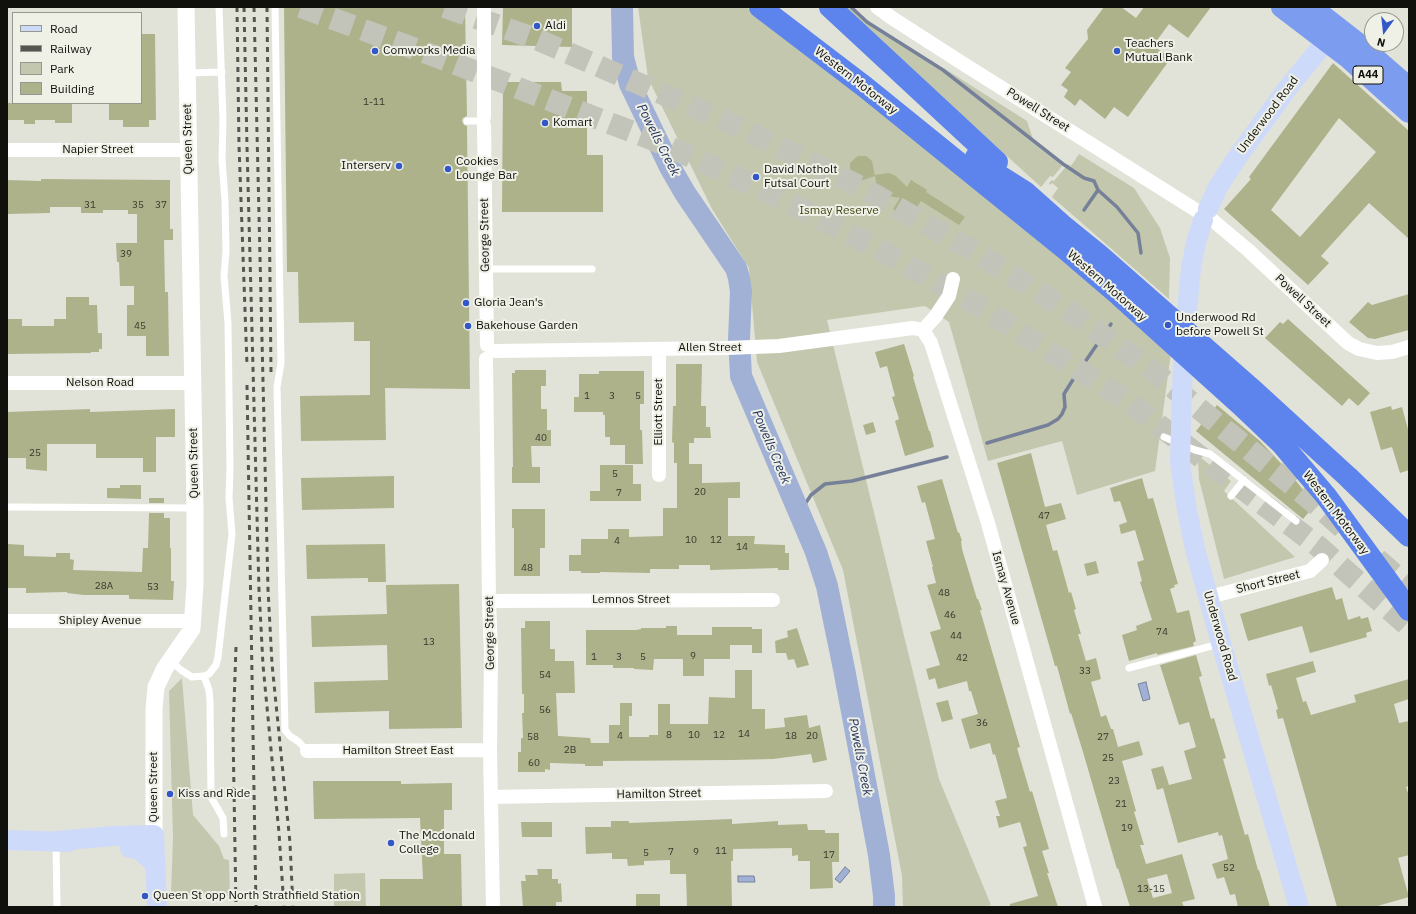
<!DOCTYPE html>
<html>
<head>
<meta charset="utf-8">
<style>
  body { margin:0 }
  #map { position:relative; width:1416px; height:914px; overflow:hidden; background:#e2e3d8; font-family:"IBM Plex Sans",sans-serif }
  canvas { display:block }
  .frame { position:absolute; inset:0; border:8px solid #10110d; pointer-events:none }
  .legend { position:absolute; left:12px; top:12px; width:130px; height:92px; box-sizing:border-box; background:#eff0e6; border:1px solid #96978f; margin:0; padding:5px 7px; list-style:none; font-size:12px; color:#10110d }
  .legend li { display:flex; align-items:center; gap:8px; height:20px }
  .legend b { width:20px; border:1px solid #96978f }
  .north { position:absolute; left:1364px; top:12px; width:40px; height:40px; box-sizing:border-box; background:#eff0e6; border:1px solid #96978f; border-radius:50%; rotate:195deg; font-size:11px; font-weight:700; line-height:16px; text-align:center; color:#10110d }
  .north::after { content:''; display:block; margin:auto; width:14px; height:18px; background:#3257c7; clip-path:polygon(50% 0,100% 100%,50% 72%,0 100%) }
</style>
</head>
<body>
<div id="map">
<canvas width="1416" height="914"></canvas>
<div class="frame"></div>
<ul class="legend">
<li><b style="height:5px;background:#cedaf9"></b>Road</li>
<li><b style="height:5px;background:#555650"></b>Railway</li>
<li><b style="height:11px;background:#c3c7ad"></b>Park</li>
<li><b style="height:11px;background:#adb28a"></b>Building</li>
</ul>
<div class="north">N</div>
</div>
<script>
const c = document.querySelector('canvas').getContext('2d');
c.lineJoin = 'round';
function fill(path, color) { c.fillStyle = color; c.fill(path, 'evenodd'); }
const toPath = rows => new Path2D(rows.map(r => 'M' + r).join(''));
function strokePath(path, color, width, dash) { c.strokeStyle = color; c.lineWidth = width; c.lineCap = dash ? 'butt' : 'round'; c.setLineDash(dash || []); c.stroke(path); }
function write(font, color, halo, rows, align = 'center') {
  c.font = font + ' "IBM Plex Sans",sans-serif'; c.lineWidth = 4; c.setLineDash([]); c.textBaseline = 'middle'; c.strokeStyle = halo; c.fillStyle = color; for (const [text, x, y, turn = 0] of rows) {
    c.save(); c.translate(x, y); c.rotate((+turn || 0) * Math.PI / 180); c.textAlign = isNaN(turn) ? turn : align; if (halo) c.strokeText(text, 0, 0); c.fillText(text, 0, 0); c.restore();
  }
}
const green = toPath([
  [638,7,746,7,873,104,982,190,1171,353,1155,471,1077,495,1062,441,988,461,949,322,925,306,827,320,939,779,991,905,984,907,903,907,902,876,843,570,757,362,749,268,712,209,648,78],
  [843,7,849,7,866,22,942,71,1062,166,1053,177,1050,176,1041,187],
  [942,67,1027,121,1033,139],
  [1079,154,1134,188,1160,228,1170,258,1169,299,1052,197,1058,188,1052,183,1050,185,1049,183,1052,180,1054,181,1068,164,1071,166],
  [1201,458,1231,481,1224,491,1295,557,1224,579,1199,479,1198,461],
  [182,678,193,815,219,846,224,859,229,860,230,896,171,893,173,838,169,691],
  [365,873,366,907,334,907,334,874]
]);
const water = toPath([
  [1146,682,1150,699,1143,701,1138,684,1146,682],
  [845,867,850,871,840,883,835,879,845,867],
  [738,876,754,876,755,882,738,882,738,876]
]);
const stream = toPath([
  [851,7,867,22,943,70,1063,164,1084,178,1094,181,1098,190,1117,207,1138,233,1141,253],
  [1084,210,1098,190],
  [987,443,1048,425,1058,419,1062,414,1065,407,1064,394,1074,378,1111,324],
  [801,518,805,504,811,495,825,484,852,481,947,457]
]);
const river = toPath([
  [622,7,623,57,630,84,670,167,685,193,736,268,739,278,741,292,739,339,741,376,816,552,827,586,844,669,879,855,884,896,884,907]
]);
const building = toPath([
  [284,7,465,7,467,116,463,118,462,121,464,125,467,126,470,389,385,388,386,440,301,441,300,396,370,395,370,341,354,341,354,322,299,323,298,272,287,272],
  [503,7,572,7,572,47,502,45],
  [1104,7,1121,7,1136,18,1144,7,1211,7,1188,38,1169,24,1155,43,1157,45,1155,47,1171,58,1128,117,1114,107,1105,119,1080,99,1075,106,1064,97,1068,90,1061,85,1071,72,1065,68,1088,39,1087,30],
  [141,34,155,34,156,120,149,120,149,127,123,127,123,120,109,120,109,103,141,103],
  [1333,63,1409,131,1409,239,1369,203,1321,256,1329,263,1308,285,1224,209,1251,179,1249,177],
  [1339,118,1376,152,1300,237,1271,210],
  [503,82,561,82,562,91,587,91,587,155,603,155,603,212,502,212],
  [7,103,72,103,72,123,55,123,55,120,35,120,35,124,24,124,24,120,7,120],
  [858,156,866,156,872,161,875,176,863,180,855,178,852,175,850,168,850,164,852,161],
  [889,173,896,176,907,187,911,180,927,190,926,192,965,217,959,225,921,201,909,219,893,209,900,198,882,195,877,189,875,175],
  [41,179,170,180,170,229,173,229,173,240,164,240,165,292,168,292,169,356,146,356,146,336,127,336,127,305,134,305,134,286,120,286,119,262,117,262,116,243,137,243,137,214,128,214,128,210,103,210,103,213,81,213,81,207,50,207,50,213,7,214,7,180,41,181],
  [1409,294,1409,330,1375,339,1368,338,1349,322,1368,302,1372,305],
  [66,297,89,297,89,305,97,305,98,333,102,333,102,349,99,349,99,352,91,352,91,353,7,354,7,319,22,319,22,326,54,326,54,319,66,319],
  [1288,319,1370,393,1358,406,1349,398,1342,406,1265,338,1280,322,1283,324],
  [904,344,914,376,913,377,929,431,930,431,934,447,905,456,895,421,899,419,892,397,895,396,887,366,880,368,875,352],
  [676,364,702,364,701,406,706,406,706,427,710,427,711,438,694,438,694,443,689,443,689,464,702,464,702,483,740,482,740,498,728,498,728,536,755,536,754,544,785,545,785,553,789,553,789,570,778,570,778,568,710,570,710,565,679,565,679,569,650,569,650,573,600,572,600,573,581,573,581,571,569,571,569,555,581,555,581,539,608,539,608,529,629,529,629,537,663,536,663,508,677,508,677,463,674,463,674,443,672,442,673,406,676,406],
  [515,370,546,370,546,386,541,386,541,409,547,409,547,430,551,430,551,446,531,446,532,467,540,467,540,483,512,483,512,467,513,467,512,373,515,373],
  [599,371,644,371,644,404,640,404,640,430,642,430,643,464,625,464,625,445,610,445,610,437,605,437,605,415,603,415,603,412,574,412,574,397,579,397,579,374,599,374],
  [1217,405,1260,441,1289,472,1315,505,1303,519,1196,431],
  [1391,406,1392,410,1402,407,1409,433,1409,470,1400,473,1392,447,1381,450,1370,412],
  [90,409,90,412,175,409,175,437,156,437,156,472,143,472,143,458,96,458,96,444,47,444,47,471,26,469,26,458,7,458,7,412],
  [873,422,876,432,866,435,863,425],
  [1031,453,1045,507,1061,503,1066,519,1046,525,1053,551,1057,550,1069,593,1071,592,1076,609,1074,610,1081,634,1078,634,1086,661,1096,658,1101,679,1091,682,1101,717,1106,715,1111,729,1113,729,1118,747,1139,741,1143,755,1122,761,1136,811,1134,812,1144,845,1140,845,1146,864,1182,854,1195,899,1182,902,1184,907,1130,907,1118,868,1117,869,1083,752,1071,713,1070,714,1057,666,1055,666,997,463],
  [1167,874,1172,893,1153,898,1147,879],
  [600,465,633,465,633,484,641,484,641,501,590,501,590,491,600,491],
  [394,476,394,508,302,510,301,478],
  [1142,478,1148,499,1153,498,1178,584,1174,585,1175,587,1170,589,1177,613,1189,610,1196,641,1193,643,1194,646,1157,655,1157,653,1129,661,1122,635,1137,630,1136,626,1152,620,1140,582,1142,581,1137,562,1144,560,1135,530,1121,534,1119,525,1127,522,1120,501,1114,502,1110,488],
  [942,479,958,533,959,532,962,541,961,541,962,549,977,599,978,599,982,610,980,610,1020,747,1017,748,1030,792,1032,791,1049,849,1042,851,1049,873,1047,873,1058,907,1010,907,1010,904,1038,896,1023,847,1027,846,1020,822,999,828,996,816,1000,816,995,801,1007,798,995,754,993,755,990,743,970,749,961,719,978,714,971,691,969,691,967,681,938,689,935,678,929,680,926,669,940,665,930,632,941,629,927,585,936,583,932,567,933,567,926,541,935,539,925,502,922,503,917,486],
  [120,485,141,485,141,499,107,498,107,488,120,488],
  [149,498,164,498,164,503,149,503],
  [512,509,545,509,545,548,540,548,540,576,514,576,514,528,512,528],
  [149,513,164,513,164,518,170,518,170,548,171,548,171,581,174,581,173,600,129,599,129,595,84,595,67,593,67,592,26,593,26,588,7,588,8,544,24,545,24,556,56,557,56,553,70,553,70,559,74,560,73,570,142,572,143,548,148,548],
  [385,544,386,582,368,582,368,578,307,579,306,545],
  [1096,561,1099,573,1087,576,1084,564],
  [459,584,462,728,389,729,389,711,315,713,314,682,388,680,387,645,312,647,311,616,387,614,386,585],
  [1332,587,1336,600,1342,598,1348,620,1360,616,1361,619,1368,617,1372,631,1366,633,1367,637,1310,653,1302,626,1248,641,1240,614],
  [525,621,550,621,550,649,555,649,555,661,574,661,575,693,556,693,558,736,590,738,591,743,609,743,609,725,620,725,620,703,632,703,632,716,629,716,629,737,649,737,649,735,658,735,658,704,670,704,670,724,708,724,709,697,735,698,735,670,752,670,752,709,765,709,765,729,785,727,784,718,807,715,809,728,820,725,827,760,813,763,811,754,773,759,731,760,603,761,603,766,585,766,585,764,550,763,550,770,545,769,545,772,518,772,518,752,521,752,521,738,523,738,522,713,524,713,524,694,522,694,521,628,525,628],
  [666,626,677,626,677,635,712,635,712,627,752,627,752,629,762,629,762,653,752,653,752,645,730,645,730,659,704,659,704,676,683,676,683,659,654,659,653,670,634,669,634,668,613,668,613,665,586,665,586,630,636,630,641,629,641,628,666,628],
  [797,628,809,665,797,668,794,659,788,660,786,653,776,653,775,641,788,637,787,631],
  [1196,655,1202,676,1199,677,1211,719,1214,718,1226,758,1223,759,1245,835,1248,834,1258,870,1259,870,1270,907,1238,907,1235,894,1230,895,1224,877,1217,879,1212,864,1228,859,1222,835,1219,836,1218,832,1178,843,1163,788,1157,790,1151,769,1163,766,1169,785,1192,779,1184,751,1196,747,1189,722,1179,725,1160,665],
  [1313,661,1316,672,1296,678,1303,702,1306,701,1311,715,1356,702,1354,695,1409,679,1409,699,1394,704,1399,723,1409,721,1409,786,1406,787,1409,796,1409,855,1398,858,1409,897,1374,907,1337,907,1283,718,1278,719,1276,710,1278,709,1271,685,1269,686,1266,674],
  [948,700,953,719,942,722,936,703],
  [313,781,401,781,401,784,452,783,452,810,444,810,444,854,461,854,462,907,380,907,380,879,423,879,420,818,314,819],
  [732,819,732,824,778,821,778,825,807,824,808,830,825,830,825,833,839,833,839,862,832,862,833,888,810,889,810,861,798,861,798,855,792,856,792,848,733,849,733,861,731,861,732,907,687,907,686,874,670,874,670,860,644,861,644,865,628,866,627,859,612,859,612,853,586,854,585,827,611,827,611,821,629,821,629,823],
  [521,822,552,822,552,837,522,837],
  [537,869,552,869,552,879,558,879,558,884,561,883,562,902,556,902,556,907,523,907,521,881,526,881,525,875,538,875],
  [636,894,660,894,660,907,636,907]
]);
const motorwayTunnel = toPath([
  [301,7,440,58,651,139,762,189,879,249,987,311,1126,400,1319,547,1409,627],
  [445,7,536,39,732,124,861,187,979,254,1068,311,1148,367,1312,501,1345,530],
  [1377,559,1409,587]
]);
const service = toPath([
  [275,7,281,363,277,387,285,730,290,736,299,742,307,751],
  [187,73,222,72],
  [467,121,479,121],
  [486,269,592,269],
  [1164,437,1195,450,1210,454,1296,521],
  [1231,496,1244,480],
  [7,507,195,508],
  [170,660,181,670,192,677,204,676,209,674,216,665,218,657,232,534,229,498,230,468,228,323,224,276,226,251,225,201,222,159,223,120,219,7],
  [1129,668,1219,644],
  [204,676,209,690,210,702,211,797,223,818,224,834],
  [56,843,57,907]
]);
const minor = toPath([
  [484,7,484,117],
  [877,7,892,18,962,63,1199,212],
  [484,125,487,345],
  [7,150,188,150],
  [1210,218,1248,250,1348,343,1359,349,1377,353,1392,352,1409,347],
  [923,330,931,343,988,523,1095,907],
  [923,330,935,317,949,296,953,279],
  [659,349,659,475],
  [495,351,726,348,779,346,913,328,923,330],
  [486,359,489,601,491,654,490,750,493,907],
  [7,383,192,383],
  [1209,597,1310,571,1322,560],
  [489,601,773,600],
  [7,621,193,621],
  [307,751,490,750],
  [491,797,826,791]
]);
const tertiary = toPath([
  [154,835,154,709,156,687,165,668,192,629,195,585,195,508,186,7]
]);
const secondary = toPath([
  [1208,209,1218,187,1236,159,1290,85,1336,29],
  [1187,311,1191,268,1196,242,1203,220],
  [1183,360,1180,462,1187,510,1195,549,1221,643,1299,907],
  [7,840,69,842],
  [56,841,113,836,154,835,157,907],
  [130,848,138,849,143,853,156,865]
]);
const trunk = toPath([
  [1282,7,1349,58,1409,112],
  [1311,7,1357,43,1409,88]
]);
const motorway = toPath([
  [760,7,865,87,1064,248,1119,295,1241,405,1281,443,1326,496,1409,610],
  [830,7,997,162],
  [976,157,995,173,1025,192,1062,225,1099,255,1254,391,1348,477,1409,536]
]);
const rail = toPath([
  [237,7,239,145,247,365],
  [244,7,247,146,259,590,263,665,279,833,284,907],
  [254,7,268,589,272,664,290,843,293,907],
  [267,7,271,372],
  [247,385,256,907],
  [236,647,233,732,236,907]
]);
const markers = [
  [537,26,4,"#3257c7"],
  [375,51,4,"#3257c7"],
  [1117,51,4,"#3257c7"],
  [545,123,4,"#3257c7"],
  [399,166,4,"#3257c7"],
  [448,169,4,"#3257c7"],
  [756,177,4,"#3257c7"],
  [466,303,4,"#3257c7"],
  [1168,325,4,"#3257c7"],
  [468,326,4,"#3257c7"],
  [170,794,4,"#3257c7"],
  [391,843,4,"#3257c7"],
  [145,896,4,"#3257c7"]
];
const numberNames = [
  ["1-11",374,102],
  ["31",90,205],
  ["35",138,205],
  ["37",161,205],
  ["39",126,254],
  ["45",140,326],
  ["1",587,396],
  ["3",612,396],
  ["5",638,396],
  ["40",541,438],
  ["25",35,453],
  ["5",615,474],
  ["20",700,492],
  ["7",619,493],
  ["47",1044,516],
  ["10",691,540],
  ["12",716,540],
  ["4",617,541],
  ["14",742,547],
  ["48",527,568],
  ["28A",104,586],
  ["53",153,587],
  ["48",944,593],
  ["46",950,615],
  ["74",1162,632],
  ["44",956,636],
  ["13",429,642],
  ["9",693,656],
  ["1",594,657],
  ["3",619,657],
  ["5",643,657],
  ["42",962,658],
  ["33",1085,671],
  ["54",545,675],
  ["56",545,710],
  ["36",982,723],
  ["14",744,734],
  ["8",669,735],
  ["10",694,735],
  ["12",719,735],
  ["4",620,736],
  ["18",791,736],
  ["20",812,736],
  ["58",533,737],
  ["27",1103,737],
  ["2B",570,750],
  ["25",1108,758],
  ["60",534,763],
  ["23",1114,781],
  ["21",1121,804],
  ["19",1127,828],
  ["11",721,851],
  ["7",671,852],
  ["9",696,852],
  ["5",646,853],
  ["17",829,855],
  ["52",1229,868],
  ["13-15",1151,889]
];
const shields = [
  [1368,75,30]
];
const shieldNames = [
  ["A44",1368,75]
];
const poiNames = [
  ["Aldi",545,26],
  ["Teachers",1125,44],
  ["Mutual Bank",1125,58],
  ["Comworks Media",383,51],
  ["Komart",553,123],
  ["Cookies",456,162],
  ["Lounge Bar",456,176],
  ["Interserv",391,166,"right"],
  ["David Notholt",764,170],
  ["Futsal Court",764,184],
  ["Gloria Jean's",474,303],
  ["Underwood Rd",1176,318],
  ["before Powell St",1176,332],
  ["Bakehouse Garden",476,326],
  ["Kiss and Ride",178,794],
  ["The Mcdonald",399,836],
  ["College",399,850],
  ["Queen St opp North Strathfield Station",153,896]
];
const streetNames = [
  ["Western Motorway",856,81,38],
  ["Powell Street",1038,110,32],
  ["Underwood Road",1268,115,-53],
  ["Queen Street",188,139,-91],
  ["Napier Street",98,150],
  ["George Street",485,235,-91],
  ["Western Motorway",1107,286,41],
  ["Powell Street",1303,301,43],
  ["Allen Street",710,348],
  ["Nelson Road",100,383],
  ["Elliott Street",659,412,-90],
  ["Queen Street",194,463,-91],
  ["Western Motorway",1336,513,53],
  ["Short Street",1268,582,-14],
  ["Ismay Avenue",1006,588,74],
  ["Lemnos Street",631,600],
  ["Shipley Avenue",100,621],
  ["George Street",490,633,-91],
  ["Underwood Road",1220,636,74],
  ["Hamilton Street East",398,751],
  ["Queen Street",154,787,-90],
  ["Hamilton Street",659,794,-1]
];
const parkNames = [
  ["Ismay Reserve",839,211]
];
const waterNames = [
  ["Powells Creek",658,140,63],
  ["Powells Creek",771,447,67],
  ["Powells Creek",860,757,79]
];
fill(green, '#c3c7ad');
fill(water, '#a1b1d5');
strokePath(water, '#768199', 1);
strokePath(stream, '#768199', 3.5);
strokePath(river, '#a1b1d5', 22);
fill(building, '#adb28a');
strokePath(motorwayTunnel, '#c2c4ba', 22, [22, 11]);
strokePath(service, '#fff', 7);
strokePath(minor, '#fff', 14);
strokePath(tertiary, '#fff', 17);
strokePath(secondary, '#cedaf9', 20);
strokePath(trunk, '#7c9cf0', 22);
strokePath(motorway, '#5c84ec', 22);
strokePath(rail, '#555650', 3, [5, 5]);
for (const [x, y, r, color] of markers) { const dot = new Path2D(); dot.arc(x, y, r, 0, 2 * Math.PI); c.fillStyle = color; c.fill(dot); strokePath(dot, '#eff0e6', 1.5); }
write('10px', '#37392c', null, numberNames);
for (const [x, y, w] of shields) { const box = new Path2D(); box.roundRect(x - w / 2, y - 9, w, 18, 3); c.fillStyle = '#eff0e6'; c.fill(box); strokePath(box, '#10110d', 1); }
write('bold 11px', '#10110d', null, shieldNames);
write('12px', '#10110d', '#eff0e6', poiNames, 'left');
write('12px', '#10110d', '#eff0e6', streetNames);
write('12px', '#3e4213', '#eff0e6', parkNames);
write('italic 13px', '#1a2b59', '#eff0e6', waterNames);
</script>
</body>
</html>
